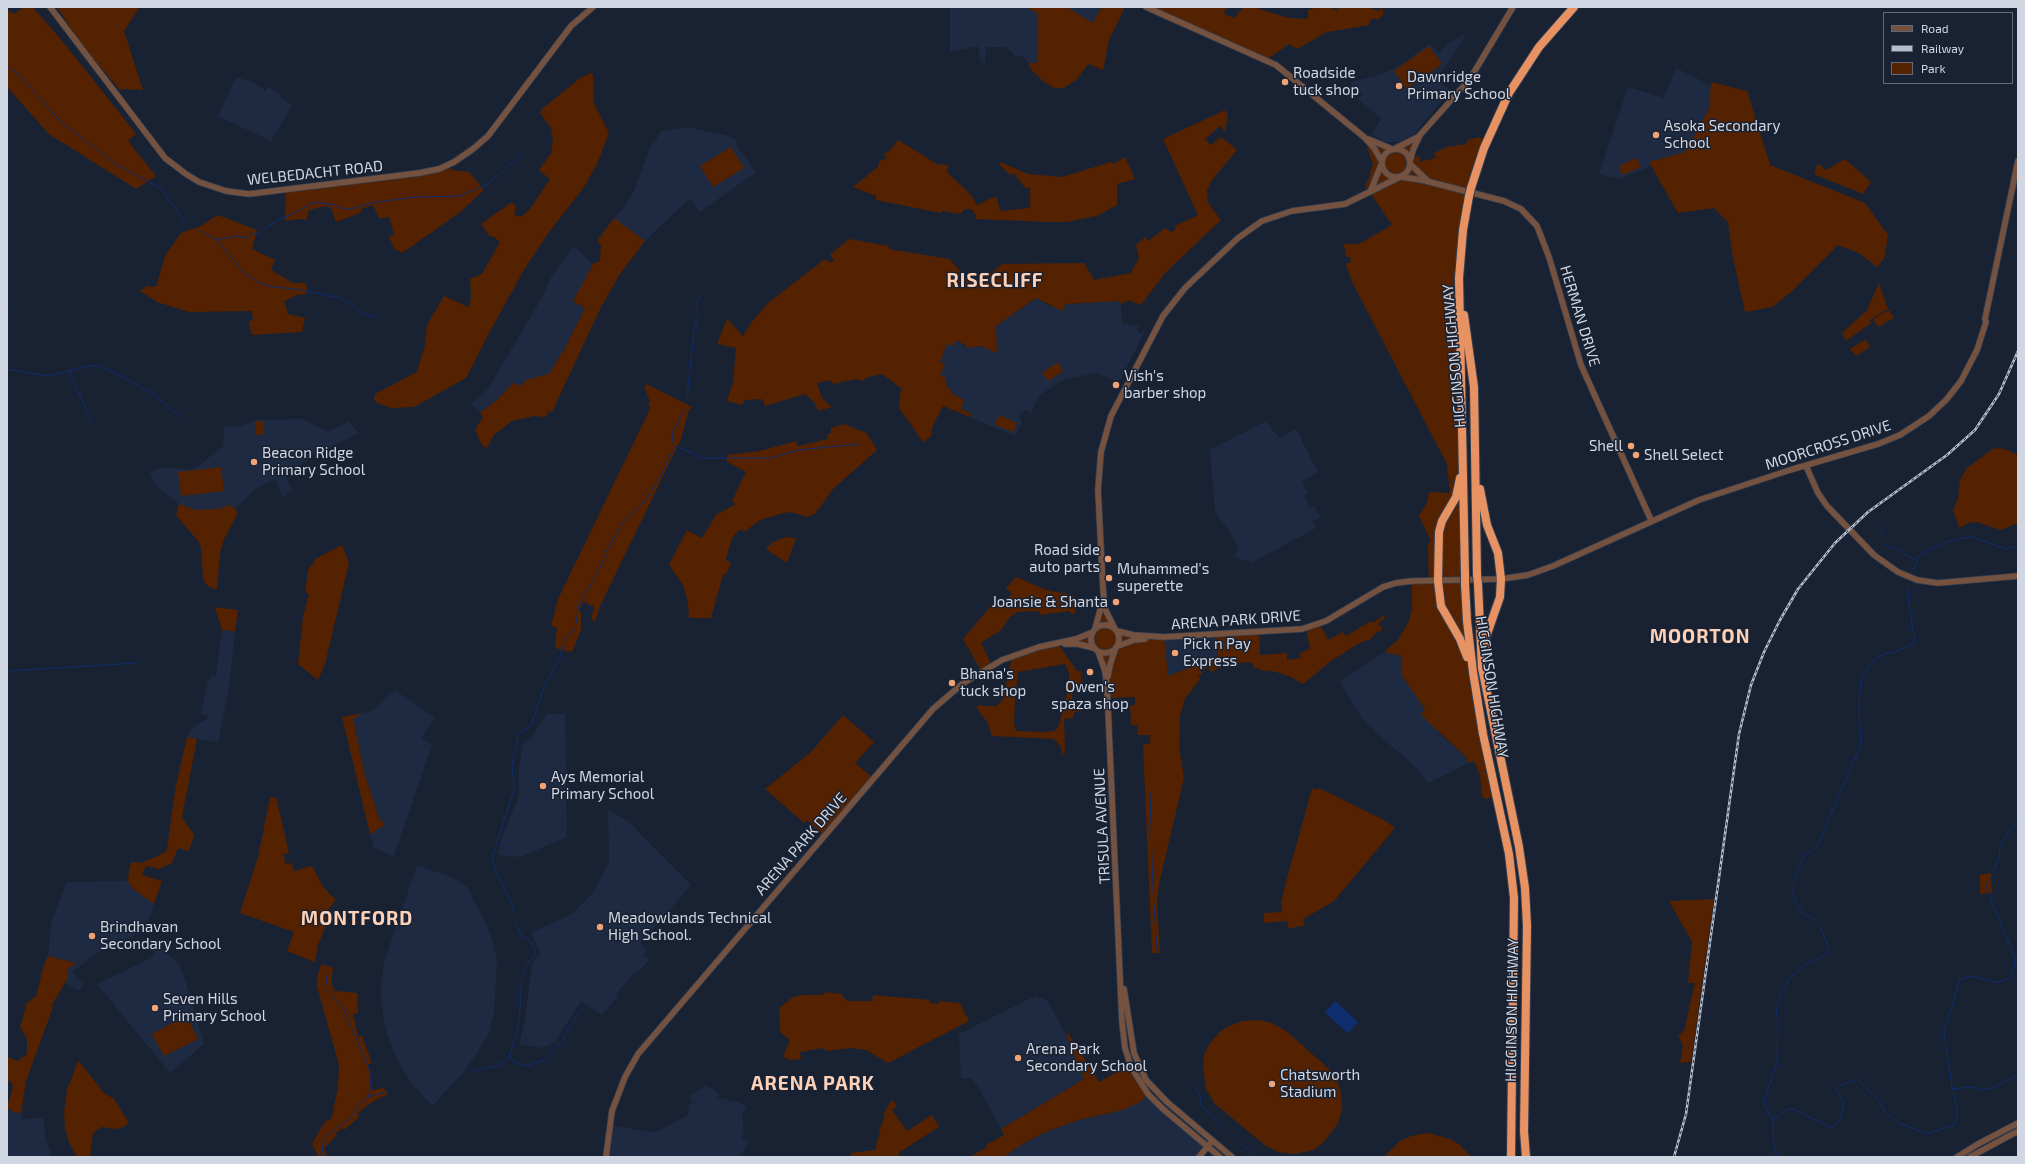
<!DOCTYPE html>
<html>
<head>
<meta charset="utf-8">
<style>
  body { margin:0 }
  #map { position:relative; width:2025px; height:1164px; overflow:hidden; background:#192233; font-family:"Exo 2",sans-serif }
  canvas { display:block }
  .frame { position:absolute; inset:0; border:8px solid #d0d6e2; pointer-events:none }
  .legend { position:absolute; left:1883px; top:12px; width:130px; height:72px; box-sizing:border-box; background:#192233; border:1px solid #626a79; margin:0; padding:5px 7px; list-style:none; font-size:12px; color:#d0d6e2 }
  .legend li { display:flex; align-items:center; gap:8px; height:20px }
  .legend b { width:20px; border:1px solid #626a79 }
</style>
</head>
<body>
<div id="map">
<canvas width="2025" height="1164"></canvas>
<div class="frame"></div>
<ul class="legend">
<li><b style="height:5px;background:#74523f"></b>Road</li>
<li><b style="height:5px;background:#b7bdca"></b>Railway</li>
<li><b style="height:11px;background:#542200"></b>Park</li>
</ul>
</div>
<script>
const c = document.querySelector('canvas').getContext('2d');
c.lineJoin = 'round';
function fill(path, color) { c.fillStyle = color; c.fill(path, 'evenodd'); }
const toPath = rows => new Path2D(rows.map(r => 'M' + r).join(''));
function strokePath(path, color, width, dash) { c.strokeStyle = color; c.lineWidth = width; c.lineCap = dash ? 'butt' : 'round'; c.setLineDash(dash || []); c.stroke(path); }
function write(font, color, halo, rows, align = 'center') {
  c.font = font + ' "Exo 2",sans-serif'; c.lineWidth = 3; c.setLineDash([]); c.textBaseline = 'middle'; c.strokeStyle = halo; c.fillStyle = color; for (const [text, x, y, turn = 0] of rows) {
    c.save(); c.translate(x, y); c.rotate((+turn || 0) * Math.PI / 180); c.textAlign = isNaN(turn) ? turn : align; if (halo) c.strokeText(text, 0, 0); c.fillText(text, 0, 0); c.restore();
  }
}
const built = toPath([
  [950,7,1026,7,1038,14,1038,63,1029,63,1023,56,1015,56,1006,47,986,47,985,63,981,63,978,46,950,52],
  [1067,7,1102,7,1092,23],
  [1463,35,1465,38,1437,78,1450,91,1415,133,1399,142,1386,142,1371,134,1382,119,1358,99,1363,94,1359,91,1354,93,1351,82,1382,74,1401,65,1430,43,1439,53,1450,42],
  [1676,68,1716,88,1709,121,1690,150,1620,179,1599,174,1628,87,1664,98],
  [236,77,253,82,266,91,268,87,282,96,281,98,292,105,271,141,218,116],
  [687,127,725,135,735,139,737,146,756,172,700,212,690,198,645,241,614,218,624,207,634,191,652,143,654,143,661,131],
  [573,246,593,264,573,301,585,308,565,348,549,374,526,380,522,386,513,383,498,399,480,413,471,404,487,390,544,294,550,279],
  [1036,298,1051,307,1066,304,1121,301,1122,323,1139,326,1137,328,1139,333,1146,329,1119,382,1096,373,1062,380,1039,396,1031,413,1026,410,1019,415,1022,423,1015,436,970,417,971,413,961,409,964,401,953,394,945,383,940,375,940,362,947,344,955,340,967,348,978,346,985,348,996,326],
  [302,419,328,432,349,422,359,433,323,451,284,474,293,491,287,493,283,497,275,479,254,490,235,509,231,505,217,509,196,510,179,504,157,486,150,473,156,469,170,467,189,470,200,465,223,446,224,428,226,426,239,427,255,420],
  [1266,421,1279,438,1296,429,1318,472,1302,481,1308,493,1304,495,1310,508,1314,506,1321,517,1312,522,1316,528,1251,563,1249,561,1235,558,1238,545,1215,511,1210,450],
  [222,630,235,631,229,687,218,742,187,737,193,727,210,717,201,714,208,681,213,675,216,676],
  [1216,636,1218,657,1168,676,1164,637],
  [1384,652,1402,655,1401,674,1426,709,1439,733,1465,756,1469,763,1428,783,1415,766,1384,740,1362,718,1339,682],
  [395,690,435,718,421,738,432,745,394,856,374,848,370,834,383,826,383,821,380,821,365,775,353,718,362,713,372,711],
  [547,714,565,714,567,837,520,857,498,855,499,846,519,795,519,767,523,745,532,737],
  [608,810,628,821,691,885,650,933,648,931,645,935,646,936,640,944,647,950,643,955,649,960,639,971,635,972,616,994,618,996,602,1015,581,1001,555,1042,542,1048,519,1044,525,1021,532,963,541,953,531,933,572,914,593,893,609,861],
  [417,865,456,879,467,887,489,930,497,959,494,1014,488,1036,464,1072,432,1106,412,1084,396,1058,385,1027,381,1003,381,982,385,959],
  [128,881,132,888,154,904,150,918,144,928,138,934,101,950,72,972,84,985,78,991,64,981,68,969,76,963,48,956,51,924,67,882],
  [160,947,179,964,183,973,204,1044,170,1073,97,984,149,959],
  [1037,995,1038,998,1045,998,1069,1039,1084,1079,1001,1129,977,1085,970,1078,961,1078,959,1034],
  [706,1085,719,1093,718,1098,738,1102,747,1106,742,1116,744,1132,742,1139,749,1141,739,1157,606,1157,609,1125,650,1132,658,1131,688,1115,689,1104,693,1102,689,1096],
  [1148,1094,1207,1147,1198,1157,1003,1157,1026,1142,1048,1131,1079,1120,1123,1110,1140,1102],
  [7,1107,13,1112,21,1113,21,1119,43,1118,46,1139,52,1157,7,1157]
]);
const green = toPath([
  [24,7,31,7,35,10,53,30,80,63,136,134,128,141,156,176,136,189,49,134,7,87,7,10,14,14],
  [57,7,140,7,124,31,143,90,119,89,79,41],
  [1026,7,1067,7,1092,23,1102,7,1125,7,1109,40,1103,70,1088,64,1077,79,1064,88,1054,88,1043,81,1029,67,1029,63,1038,63,1038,14],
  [1146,7,1227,7,1224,14,1234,18,1244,7,1253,7,1289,18,1308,19,1308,10,1317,7,1329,7,1336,11,1338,7,1368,7,1378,11,1383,8,1383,15,1380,18,1377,20,1375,18,1369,21,1370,25,1327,32,1297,49,1289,44,1266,60],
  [1429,46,1442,64,1407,89,1394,71],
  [590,73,593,74,594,103,609,133,597,164,584,187,549,232,525,268,489,333,466,378,414,407,392,408,379,404,374,400,375,394,417,372,425,345,427,325,444,296,469,307,471,296,470,279,482,274,500,242,493,236,490,237,481,224,512,202,516,206,514,215,521,217,530,209,550,179,539,170,551,153,553,140,551,128,540,113,541,110,579,79],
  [1711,82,1747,91,1770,165,1865,203,1888,235,1884,259,1877,267,1859,253,1838,245,1790,293,1772,307,1745,312,1733,258,1728,222,1714,208,1678,213,1649,162,1685,152,1709,109],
  [1225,110,1228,116,1225,131,1220,126,1205,139,1211,145,1221,137,1237,150,1212,180,1207,190,1208,203,1221,220,1165,273,1141,305,1128,300,1121,305,1120,301,1066,304,1062,311,1036,298,996,326,997,353,981,346,967,348,965,345,955,340,953,346,947,344,940,362,945,364,940,375,946,378,945,383,953,394,964,400,961,409,972,414,970,417,943,406,933,425,931,436,923,442,899,408,901,388,882,374,865,378,864,381,855,379,833,384,831,380,817,383,822,398,832,407,818,411,815,403,805,394,765,406,762,399,744,400,743,405,727,401,733,383,736,348,717,344,727,319,743,336,751,323,769,302,825,259,831,263,834,260,830,255,849,239,889,246,889,249,949,259,974,287,1002,264,1084,263,1094,280,1131,273,1139,258,1136,245,1145,237,1148,241,1160,232,1164,228,1171,232,1175,230,1175,226,1198,215,1163,139],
  [1420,135,1413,150,1415,157,1419,156,1420,162,1436,158,1434,153,1447,147,1466,144,1468,140,1479,137,1486,140,1461,249,1466,622,1496,796,1487,799,1482,797,1480,775,1474,761,1469,763,1465,756,1421,715,1425,709,1401,674,1402,656,1384,652,1398,640,1409,621,1412,608,1412,581,1429,581,1428,544,1431,541,1419,516,1427,503,1429,492,1450,493,1447,464,1352,282,1346,264,1351,262,1350,257,1346,257,1344,244,1359,244,1392,225,1365,185,1369,178,1373,164,1367,148,1372,140,1392,149],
  [898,140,937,164,948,165,947,172,971,195,977,205,996,196,1000,211,1030,208,1030,187,1025,188,1014,173,1010,175,999,164,1000,162,1028,174,1062,177,1111,162,1113,164,1125,157,1135,179,1117,184,1117,205,1097,216,1066,222,1050,222,976,219,976,215,971,209,965,209,960,214,942,211,941,213,876,200,876,196,853,187,878,167,880,160,884,161,886,156,883,154,889,152],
  [731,147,744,168,713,187,700,166],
  [1636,158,1641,167,1622,175,1619,166],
  [1845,159,1871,182,1863,194,1814,174,1818,163,1826,170],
  [448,165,452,170,469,172,484,190,459,213,402,253,394,248,389,237,394,235,389,217,379,218,373,205,361,209,362,212,336,222,331,208,326,206,309,210,306,220,297,219,285,221,286,191,401,177],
  [218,215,257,230,252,249,275,260,271,270,293,283,305,283,308,290,306,294,297,295,284,301,288,314,305,318,302,332,252,335,249,325,249,321,253,320,252,311,189,312,157,302,140,291,147,286,156,287,165,256,181,233,201,226],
  [614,218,645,241,620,274,601,307,552,412,549,411,546,417,534,416,512,421,494,435,487,448,482,445,475,430,483,417,480,413,498,399,513,383,522,386,526,380,549,374,565,348,585,308,573,301,593,264,600,261,601,245,597,241],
  [1879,283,1888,309,1870,320,1871,323,1846,341,1842,333,1867,310],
  [1889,310,1894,318,1878,327,1873,319],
  [1866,339,1870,347,1856,356,1850,349],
  [1058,362,1063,371,1048,381,1042,373],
  [646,384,692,407,688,412,681,439,601,604,595,621,591,620,594,607,583,601,579,611,581,612,581,630,572,652,555,648,557,628,551,626,558,599,651,407,648,405,650,402,645,388],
  [999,415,1017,423,1013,432,995,425],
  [263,421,264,434,256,435,255,422],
  [845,424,860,431,865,431,877,450,833,489,815,514,813,514,809,517,789,512,784,513,760,520,744,532,741,529,736,533,731,540,726,560,731,563,726,575,724,574,722,578,711,618,689,618,688,602,683,585,669,565,687,530,702,538,716,515,736,504,732,501,746,472,726,461,727,455,760,451,796,441,798,446,828,439,827,435,831,433,831,428],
  [1994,448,2005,449,2018,455,2018,523,2001,530,1976,522,1969,523,1959,528,1953,509,1958,499,1960,480,1967,468],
  [221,467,224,491,181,496,178,472],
  [179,504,196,510,217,509,231,505,238,513,224,539,220,553,217,590,208,586,203,579,201,547,198,541,176,515],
  [786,537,796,538,787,563,766,549,773,542],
  [342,545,349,563,325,664,318,680,298,664,303,617,309,594,305,593,308,570,317,558],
  [1016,577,1047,590,1073,595,1073,602,1076,606,1075,613,1071,614,1070,611,1040,615,1039,611,1018,612,1010,617,1001,630,981,643,992,666,982,672,963,639,995,601,1000,604,1006,597,1008,598,1012,594,1006,588],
  [215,607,238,610,235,631,222,630],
  [1101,608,1106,609,1117,630,1164,637,1168,676,1218,657,1216,636,1259,633,1260,655,1287,653,1287,660,1300,658,1300,653,1310,649,1306,629,1320,624,1328,640,1343,632,1346,636,1371,621,1373,623,1384,615,1386,616,1378,624,1383,629,1379,632,1378,631,1368,641,1366,640,1356,645,1331,661,1303,684,1289,676,1269,670,1268,672,1253,667,1253,664,1248,662,1228,664,1211,672,1208,667,1201,671,1202,673,1198,676,1200,679,1185,699,1180,716,1179,747,1184,778,1159,884,1157,901,1160,953,1152,953,1143,744,1150,744,1150,735,1138,735,1137,725,1131,725,1130,706,1135,705,1135,697,1108,698,1107,686,1097,651,1093,648,1058,644,1077,671,1081,671,1081,690,1073,690,1072,701,1082,702,1082,711,1074,712,1073,718,1064,719,1065,750,1062,756,1061,747,1054,739,992,736,987,722,976,707,979,705,984,706,997,706,1003,699,1012,657,1092,632],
  [1065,664,1069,673,1069,686,1058,728,1054,731,1044,732,1016,731,1014,724,1015,701,1018,672],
  [362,713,353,719,365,775,380,821,383,821,383,826,370,834,342,717],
  [843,715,874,742,855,763,873,778,824,836,807,820,804,823,765,789,811,752],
  [187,737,197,739,182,817,194,835,189,851,178,848,172,863,159,869,146,866,142,875,162,881,154,904,132,888,128,881,129,871,131,862,141,863,164,853,167,849,176,785],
  [1312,788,1318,790,1319,788,1384,820,1395,828,1334,901,1303,919,1305,925,1289,929,1287,921,1264,923,1264,913,1282,912,1281,903,1285,886],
  [276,797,289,853,284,854,285,864,291,863,294,871,312,866,324,888,336,900,324,915,329,918,318,945,315,962,287,951,294,932,240,913,258,857,270,798],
  [1991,873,1992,893,1980,894,1980,875],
  [1714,899,1691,1062,1680,1063,1683,1045,1678,1036,1684,1031,1695,983,1688,983,1692,942,1669,901],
  [48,956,76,963,68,969,68,978,51,1006,53,1007,26,1081,21,1113,13,1112,7,1107,13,1087,11,1081,7,1082,7,1057,18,1061,26,1055,27,1052,27,1039,20,1027,27,1003,36,996,44,965],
  [321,964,333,968,331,981,334,991,357,993,358,1013,353,1014,358,1036,362,1036,372,1063,368,1064,372,1090,384,1088,388,1094,372,1102,358,1113,359,1117,344,1130,342,1128,335,1134,336,1136,324,1148,327,1157,319,1157,312,1144,326,1120,328,1121,332,1117,338,1087,339,1065,317,986,317,979],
  [824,992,841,994,847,1001,872,1001,873,995,930,1000,930,1003,938,1004,939,1001,960,1003,969,1021,888,1063,866,1050,851,1048,826,1051,823,1048,800,1052,801,1059,790,1060,783,1057,790,1040,780,1032,779,1008,793,997,803,995,824,995],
  [186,1016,198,1039,164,1056,152,1034],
  [1259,1020,1272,1023,1286,1031,1329,1069,1337,1079,1341,1093,1342,1110,1338,1123,1325,1141,1313,1150,1295,1154,1278,1152,1266,1146,1215,1104,1206,1089,1203,1067,1204,1055,1210,1043,1220,1032,1227,1027,1242,1021],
  [1068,1033,1099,1082,1129,1065,1148,1094,1140,1102,1123,1110,1079,1120,1048,1131,1026,1142,1003,1157,970,1157,987,1147,986,1145,1004,1135,1001,1129,1084,1079,1066,1034],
  [78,1060,104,1093,114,1099,129,1123,124,1127,115,1129,102,1127,93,1133,90,1157,77,1157,69,1142,65,1128,64,1112,67,1091,66,1090,71,1081],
  [892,1099,897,1106,892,1110,907,1131,932,1115,939,1127,898,1153,901,1157,851,1157,851,1153,875,1150,880,1132,879,1131,885,1116,883,1115],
  [1428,1133,1450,1139,1460,1145,1471,1157,1384,1157,1400,1141,1411,1136]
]);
const water = toPath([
  [1335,1001,1358,1022,1348,1033,1325,1013]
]);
const stream = toPath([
  [7,66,17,73,61,122,117,165,159,187,186,223],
  [264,229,280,219,295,213,314,202,335,205,344,209,355,208,370,203,416,197,459,196,488,184,522,154],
  [199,230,217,240,235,236,247,238,253,233,260,234],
  [217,240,244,273,259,283,268,286,302,290,341,298,362,313,377,317],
  [7,311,13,305],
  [7,369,48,376,95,365,118,374,157,397,184,420],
  [69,371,92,423],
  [687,398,694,331,698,316,697,302,701,296],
  [675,446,704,458,771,458,798,450,859,444],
  [1880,526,1884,535],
  [1885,543,1887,546,1894,548,1917,561],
  [1914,570,1919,556,1929,550,1949,541,1964,538,1973,537,2006,549,2018,545],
  [7,671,137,663],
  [1150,792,1153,890,1157,951],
  [514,913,511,902,495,869,492,858,514,790,512,764,518,736,521,732,531,726,545,684,560,658,564,640,575,629,579,604,599,570,607,550,622,523,645,501,665,468,668,459,674,450,672,433,685,410],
  [325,970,328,991,344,1010,369,1068,371,1087,368,1097],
  [1777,1004,1789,979,1807,964,1826,954,1829,949,1821,928,1812,918,1804,914,1795,901,1793,895,1794,879,1804,856,1817,847,1861,744,1859,706,1861,679,1874,660,1884,654,1895,652,1915,643,1908,598,1909,589],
  [1776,1007,1778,1021,1777,1063,1764,1100,1765,1106,1773,1120,1774,1146,1777,1157],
  [510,1055,513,1062,525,1066,545,1060,563,1041,567,1030,582,1008],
  [473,1071,495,1066,504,1062,510,1055,519,1023,522,973,536,952,531,941,521,935,516,922],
  [1193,1084,1201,1097,1200,1104,1205,1110,1223,1129],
  [1954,1089,1971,1087,1980,1090,1993,1088,2018,1074],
  [1773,1120,1788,1109,1793,1109,1830,1127,1837,1124,1840,1119,1844,1102,1837,1091,1838,1087,1857,1079,1879,1101,1885,1112,1899,1123,1927,1134,1954,1125,1958,1113,1952,1086,1944,1032,1960,979,1972,976,1994,982,2003,981,2010,978,2014,970,2015,958,1986,887,1999,859,2000,845,2018,820],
  [1240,1142,1258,1157],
  [323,1157,322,1143,327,1135,351,1117,357,1107,368,1097,385,1092]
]);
const minor = toPath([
  [50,7,165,158,186,174,199,182,226,191,249,194,419,173,439,169,454,162,473,149,488,136,571,26,593,7],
  [1146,7,1276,65,1364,137,1374,148,1382,162],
  [1368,139,1392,149],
  [1396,148,1418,137],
  '1382 163a14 14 0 1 1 28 0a14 14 0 1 1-28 0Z',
  [1410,161,1413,150,1420,135,1470,79,1513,7],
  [1411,165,1427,180],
  [1401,177,1422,180,1504,201,1521,209,1537,226,1549,257,1581,365,1651,520],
  [1371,190,1381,165],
  [1806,466,1818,493,1827,506,1874,555,1898,572,1917,580,1938,583,2018,576],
  '1091 639a14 14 0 1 1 28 0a14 14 0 1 1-28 0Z',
  [1095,629,1102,603],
  [1115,629,1105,609,1103,588,1098,490,1101,452,1111,416,1163,316,1185,288,1238,238,1262,221,1292,211,1345,204,1398,178],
  [1117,631,1133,635,1164,637,1302,629,1326,621,1383,587,1396,583,1412,581,1501,579,1528,575,1553,566,1699,500,1790,470,1878,444,1900,435,1929,416,1946,400,1961,381,1977,350,1986,322,1985,319,2018,161],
  [1065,644,1078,644,1094,648],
  [1118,646,1134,640,1145,639],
  [1098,651,1105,671,1107,686,1122,1022,1125,1048,1131,1067,1148,1094,1163,1109,1220,1157],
  [1108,676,1110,665,1115,650],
  [1124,989,1134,1053,1146,1080,1167,1102,1232,1157],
  [606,1157,612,1111,625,1077,638,1054,933,709,962,684,1002,660,1039,647,1076,639,1093,632],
  [1199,1157,1212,1141],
  [1957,1157,1978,1144,2018,1123],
  [1970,1157,2018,1131]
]);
const highway = toPath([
  [1471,188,1484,148,1509,93,1539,47,1574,7],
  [1464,315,1474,387,1477,575],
  [1460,478,1456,497,1442,521,1439,532,1438,581,1441,606,1460,639,1467,657],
  [1480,489,1487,525,1498,553,1501,579,1500,597,1486,637,1485,658],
  [1465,575,1459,278,1463,230,1469,196],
  [1465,584,1467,621,1473,672,1483,734,1509,854,1514,898,1511,1157],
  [1478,584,1482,668,1519,847,1525,888,1527,926,1524,1131,1526,1157]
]);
const rail = toPath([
  [1674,1157,1686,1114,1739,734,1751,685,1764,652,1780,620,1798,589,1835,543,1868,512,1947,455,1975,430,1999,394,2018,351]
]);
const highwayBridge = toPath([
  [1469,196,1471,188],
  [1465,575,1465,584],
  [1477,575,1478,584]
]);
const markers = [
  [1285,82,4,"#efa377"],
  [1399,86,4,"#efa377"],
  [1656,135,4,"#efa377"],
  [1116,385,4,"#efa377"],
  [1631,446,4,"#efa377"],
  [1636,455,4,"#efa377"],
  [254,462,4,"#efa377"],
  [1108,559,4,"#efa377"],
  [1109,578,4,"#efa377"],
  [1116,602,4,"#efa377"],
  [1175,653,4,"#efa377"],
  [1090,672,4,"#efa377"],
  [952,683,4,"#efa377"],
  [543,786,4,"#efa377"],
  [600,927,4,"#efa377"],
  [92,936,4,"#efa377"],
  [155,1008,4,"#efa377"],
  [1018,1058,4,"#efa377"],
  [1272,1084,4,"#efa377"]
];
const poiNames = [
  ["Roadside",1293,73],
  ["tuck shop",1293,90],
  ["Dawnridge",1407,77],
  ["Primary School",1407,94],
  ["Asoka Secondary",1664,126],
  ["School",1664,143],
  ["Vish's",1124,376],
  ["barber shop",1124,393],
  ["Shell",1623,446,"right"],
  ["Beacon Ridge",262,453],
  ["Primary School",262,470],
  ["Shell Select",1644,455],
  ["Road side",1100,550,"right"],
  ["auto parts",1100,567,"right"],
  ["Muhammed's",1117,569],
  ["superette",1117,586],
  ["Joansie & Shanta",1108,602,"right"],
  ["Pick n Pay",1183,644],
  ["Express",1183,661],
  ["Bhana's",960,674],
  ["tuck shop",960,691],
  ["Owen's",1090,687,"center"],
  ["spaza shop",1090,704,"center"],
  ["Ays Memorial",551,777],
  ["Primary School",551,794],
  ["Meadowlands Technical",608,918],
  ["High School.",608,935],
  ["Brindhavan",100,927],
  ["Secondary School",100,944],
  ["Seven Hills",163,999],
  ["Primary School",163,1016],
  ["Arena Park",1026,1049],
  ["Secondary School",1026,1066],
  ["Chatsworth",1280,1075],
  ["Stadium",1280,1092]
];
const streetNames = [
  ["WELBEDACHT ROAD",315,173,-6],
  ["HERMAN DRIVE",1580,316,73],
  ["HIGGINSON HIGHWAY",1454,356,-95],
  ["MOORCROSS DRIVE",1828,445,-18],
  ["ARENA PARK DRIVE",1236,620,-4],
  ["HIGGINSON HIGHWAY",1492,687,81],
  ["TRISULA AVENUE",1102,826,-93],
  ["ARENA PARK DRIVE",801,844,-49],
  ["HIGGINSON HIGHWAY",1512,1010,-89]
];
const districtNames = [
  ["RISECLIFF",995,281],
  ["MOORTON",1700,637],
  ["MONTFORD",357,919],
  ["ARENA PARK",813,1084]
];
fill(built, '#1e2a41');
fill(green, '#542200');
fill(water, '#0f2e70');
strokePath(stream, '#0f2e70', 1);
strokePath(minor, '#363f4f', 7);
strokePath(highway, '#363f4f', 10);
strokePath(minor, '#74523f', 5.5);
strokePath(highway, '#e79262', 8);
strokePath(rail, '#b7bdca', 2.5);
strokePath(rail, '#192233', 1, [3]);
strokePath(highwayBridge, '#363f4f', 10, []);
strokePath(highwayBridge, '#e79262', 8);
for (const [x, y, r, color] of markers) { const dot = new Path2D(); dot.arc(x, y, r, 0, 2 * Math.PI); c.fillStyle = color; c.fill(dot); strokePath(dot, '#192233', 1.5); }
write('15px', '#d0d6e2', '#192233', poiNames, 'left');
write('15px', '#d0d6e2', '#192233', streetNames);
c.letterSpacing = '1px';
write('bold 19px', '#fdd1b8', '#192233', districtNames);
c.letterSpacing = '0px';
</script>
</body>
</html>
